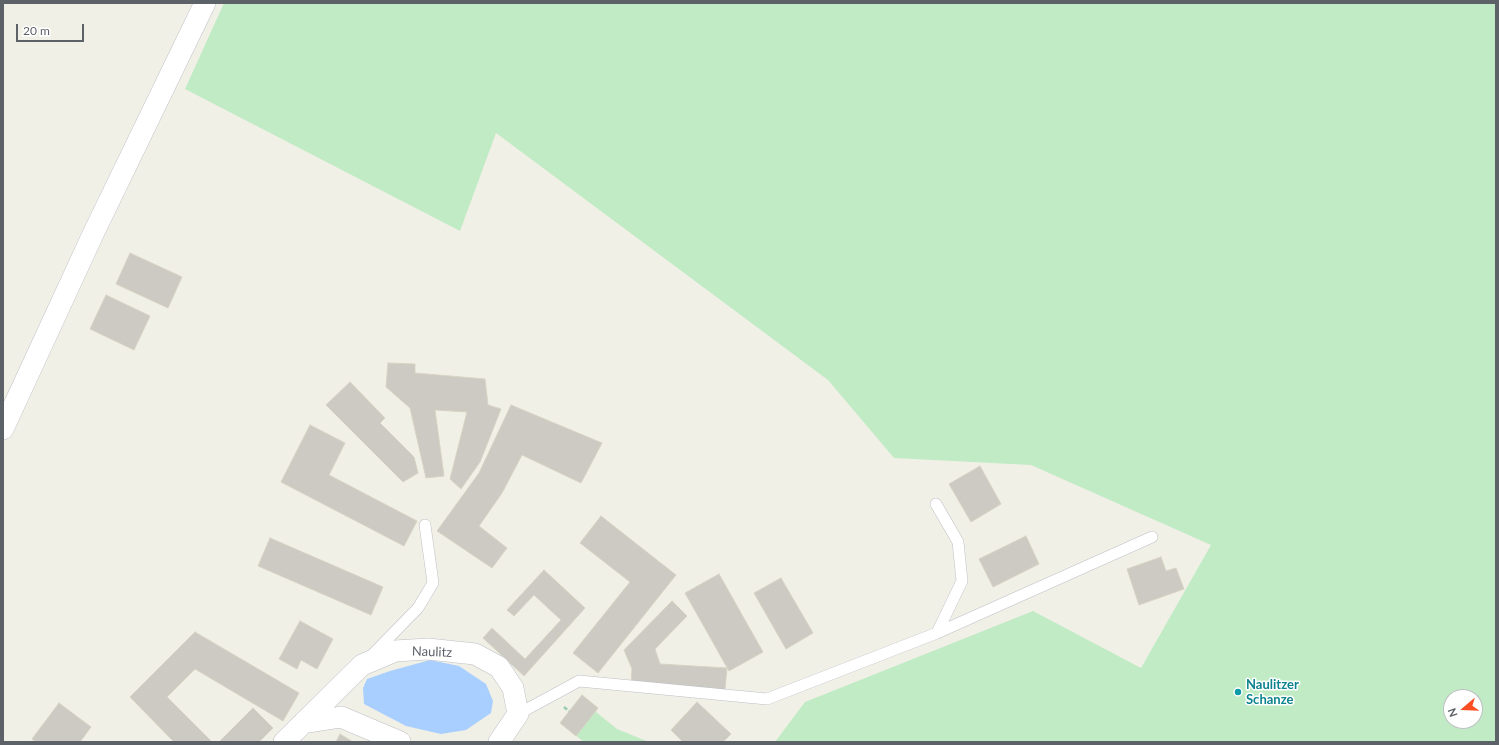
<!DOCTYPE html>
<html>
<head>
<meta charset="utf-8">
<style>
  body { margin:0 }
  #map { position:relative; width:1499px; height:745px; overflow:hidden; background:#f1f0e6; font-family:Lato,sans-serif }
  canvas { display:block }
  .frame { position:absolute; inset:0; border:4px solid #5d6168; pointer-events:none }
  .north { position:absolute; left:1443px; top:689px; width:40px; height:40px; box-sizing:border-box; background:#fff; border:1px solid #bec0c3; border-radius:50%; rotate:251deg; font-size:11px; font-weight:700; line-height:16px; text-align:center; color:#5d6168 }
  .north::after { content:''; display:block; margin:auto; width:14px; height:18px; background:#fb4d22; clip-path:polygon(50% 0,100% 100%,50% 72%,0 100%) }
  .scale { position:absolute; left:16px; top:24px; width:68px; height:18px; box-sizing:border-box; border:2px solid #5d6168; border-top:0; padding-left:5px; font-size:12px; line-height:14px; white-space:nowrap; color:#5d6168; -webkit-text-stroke:3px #fff; paint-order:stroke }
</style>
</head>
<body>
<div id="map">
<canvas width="1499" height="745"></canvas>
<div class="frame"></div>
<div class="north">N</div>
<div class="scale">20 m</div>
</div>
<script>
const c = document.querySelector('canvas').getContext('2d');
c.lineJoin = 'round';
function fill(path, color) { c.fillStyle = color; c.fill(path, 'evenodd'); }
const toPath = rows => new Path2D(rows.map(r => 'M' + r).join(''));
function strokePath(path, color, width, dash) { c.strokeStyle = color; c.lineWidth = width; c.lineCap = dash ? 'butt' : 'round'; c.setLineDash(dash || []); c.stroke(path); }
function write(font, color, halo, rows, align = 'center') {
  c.font = font + ' Lato,sans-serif'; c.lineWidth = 3; c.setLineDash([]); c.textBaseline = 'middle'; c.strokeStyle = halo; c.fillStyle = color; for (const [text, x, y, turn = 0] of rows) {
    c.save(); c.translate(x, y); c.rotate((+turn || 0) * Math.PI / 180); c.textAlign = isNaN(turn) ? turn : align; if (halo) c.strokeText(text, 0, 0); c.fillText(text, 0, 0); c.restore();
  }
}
const green = toPath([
  [224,3,1496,3,1496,742,775,742,805,702,1033,611,1141,668,1211,545,1031,465,894,458,828,380,496,133,460,231,185,89],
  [1451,697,1475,697,1475,721,1451,721],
  [582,695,598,708,596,712,617,729,649,742,584,742,560,723]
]);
const water = toPath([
  [430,660,459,666,486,684,493,701,491,713,466,730,441,734,406,726,364,704,363,688,367,679,390,671]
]);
const building = toPath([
  [130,253,182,277,168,308,116,284,130,253],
  [106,295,150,316,134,350,90,329,106,295],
  [388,363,415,364,415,373,485,379,488,405,501,409,480,462,461,489,450,479,467,412,435,410,444,476,426,478,410,408,386,387,388,363],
  [350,382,385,418,380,423,414,457,418,473,403,482,326,405,350,382],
  [511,405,602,443,581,483,522,455,502,493,479,526,507,548,492,568,437,531,479,473,511,405],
  [310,425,345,443,329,475,417,521,404,546,281,482,310,425],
  [980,466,1001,504,971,522,949,484,980,466],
  [601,516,676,575,598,673,573,653,630,582,580,543,601,516],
  [1026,536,1039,564,993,587,979,559,1026,536],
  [270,538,383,587,371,615,258,566,270,538],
  [1161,557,1166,571,1176,568,1184,589,1139,605,1127,569,1161,557],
  [544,570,585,608,524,676,483,638,492,628,525,659,561,620,534,595,514,616,507,610,544,570],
  [719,574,763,652,729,671,685,593,719,574],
  [781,578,813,633,786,649,754,593,781,578],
  [672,601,687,616,655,649,660,664,727,668,725,690,631,684,632,669,624,650,672,601],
  [300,621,333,639,317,669,301,660,297,669,279,659,300,621],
  [195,632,299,693,283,721,195,669,167,697,212,742,174,742,130,697,195,632],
  [582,695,598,708,576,736,560,723,582,695],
  [697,702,731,734,723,742,683,742,671,730,697,702],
  [59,703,91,727,80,742,36,742,32,739,59,703],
  [253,708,273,728,259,742,219,742,253,708],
  [340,734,353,742,336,742,340,734]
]);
const path = toPath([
  [564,707,569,711]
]);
const service = toPath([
  [936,504,958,542,962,581,937,633],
  [371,656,418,608,433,583,425,525],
  [518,714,579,681,767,699,937,633,1152,537]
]);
const minor = toPath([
  [3,429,94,232,205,3],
  [303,723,341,717,400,742],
  [284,742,362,665,395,651,428,649,475,654,499,667,513,688,518,714,499,742]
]);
const markers = [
  [1238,692,4,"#0f9aa8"]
];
const streetNames = [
  ["Naulitz",432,652,2]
];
const cultureNames = [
  ["Naulitzer",1246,685],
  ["Schanze",1246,700]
];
fill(green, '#c0ebc5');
fill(water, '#a8cfff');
fill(building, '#cccac3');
strokePath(building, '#d7d3c3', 1);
strokePath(service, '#bdbfc6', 12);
strokePath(minor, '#bdbfc6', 22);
strokePath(path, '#98ccae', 2.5, [4, 2]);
strokePath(service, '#fff', 11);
strokePath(minor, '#fff', 21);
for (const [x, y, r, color] of markers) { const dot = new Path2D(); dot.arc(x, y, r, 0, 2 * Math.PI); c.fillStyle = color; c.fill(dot); strokePath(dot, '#fff', 1.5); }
write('13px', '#5d6168', '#fff', streetNames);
write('bold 13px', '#0d838f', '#fff', cultureNames, 'left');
</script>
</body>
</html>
